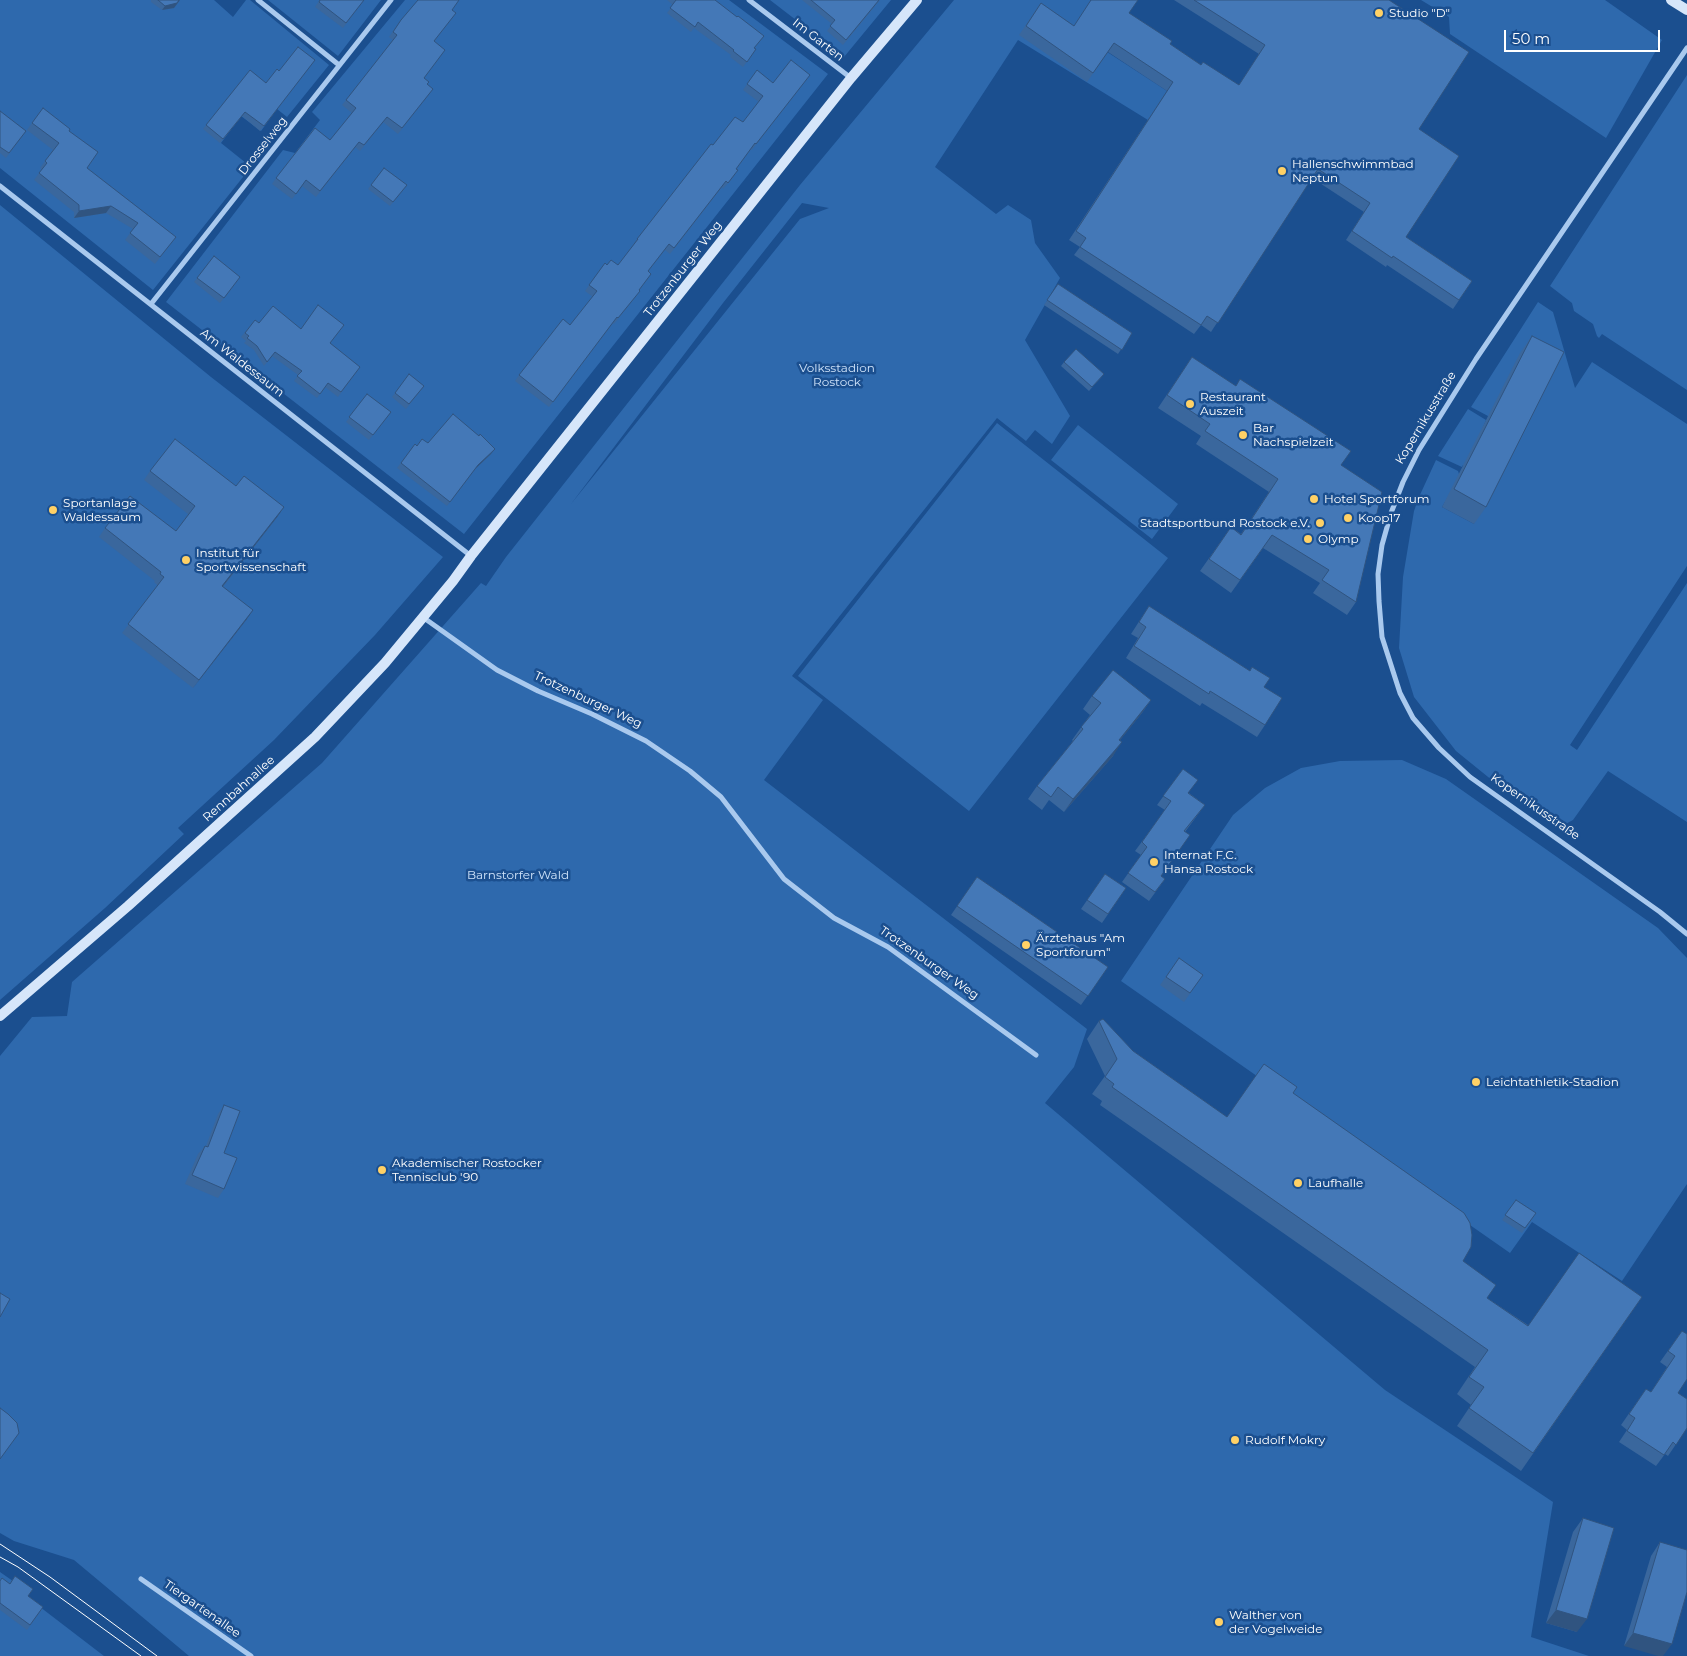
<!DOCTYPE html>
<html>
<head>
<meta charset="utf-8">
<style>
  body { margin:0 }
  #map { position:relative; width:1687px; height:1656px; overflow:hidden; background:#1b4f8f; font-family:Montserrat,sans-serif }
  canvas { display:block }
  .scale { position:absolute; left:1504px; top:30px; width:156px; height:22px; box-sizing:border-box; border:2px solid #fff; border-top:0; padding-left:6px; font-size:15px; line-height:18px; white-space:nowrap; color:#fff; -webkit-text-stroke:4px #1b4f8f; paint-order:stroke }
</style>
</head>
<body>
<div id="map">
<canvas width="1687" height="1656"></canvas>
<div class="scale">50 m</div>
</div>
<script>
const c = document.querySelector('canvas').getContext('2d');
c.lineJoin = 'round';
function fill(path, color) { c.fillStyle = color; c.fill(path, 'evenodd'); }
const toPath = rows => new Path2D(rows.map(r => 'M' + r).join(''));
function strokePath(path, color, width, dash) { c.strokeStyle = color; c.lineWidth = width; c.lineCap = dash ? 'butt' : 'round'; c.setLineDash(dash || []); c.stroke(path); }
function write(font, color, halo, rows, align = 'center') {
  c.font = font + ' Montserrat,sans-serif'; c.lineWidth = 5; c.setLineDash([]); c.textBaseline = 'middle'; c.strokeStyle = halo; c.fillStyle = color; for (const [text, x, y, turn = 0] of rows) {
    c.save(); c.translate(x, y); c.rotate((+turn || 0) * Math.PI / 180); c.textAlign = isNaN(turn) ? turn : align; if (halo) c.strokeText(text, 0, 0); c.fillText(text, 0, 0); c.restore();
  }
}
const green = toPath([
  [0,0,214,0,233,17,246,0,250,0,329,65,287,117,277,109,261,131,241,116,221,143,251,167,153,290,0,168],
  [268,0,381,0,338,56],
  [405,0,729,0,828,74,464,534,166,302,283,150,295,153,320,120,312,112],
  [770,0,891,0,844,57],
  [954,0,1090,0,1098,46,1167,91,1148,120,1018,40,935,167,996,214,1008,205,1031,220,1035,243,1060,278,1025,340,1070,416,1052,444,1035,430,1026,441,997,418,792,676,823,700,764,780,1087,1029,1074,1067,1045,1103,1385,1390,1553,1502,1531,1637,1589,1656,189,1656,74,1560,14,1541,0,1533,0,1056,32,1017,67,1016,72,982,322,763,481,583,486,586,506,557,800,185],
  [802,203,829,208,800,219,571,504,723,303],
  [1421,0,1605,0,1662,40,1606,138,1450,34,1449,17],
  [1687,75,1687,390,1602,334,1599,338,1597,336,1593,324,1574,311,1572,303,1550,286],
  [0,205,211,377,443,557,375,635,274,740,178,828,184,834,105,908,0,1000],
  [1538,302,1553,312,1575,388,1592,362,1687,424,1687,566,1570,745,1577,750,1687,583,1687,822,1608,771,1573,820,1560,827,1514,798,1456,751,1414,697,1399,648,1403,577,1414,511,1419,497,1436,460,1458,471,1459,474,1461,475,1442,507,1474,524,1488,416,1471,407],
  [1468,409,1486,420,1467,467,1463,465,1462,467,1438,456],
  [997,423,1168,558,969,811,798,676],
  [1078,425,1178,504,1152,539,1051,460],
  [1402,760,1446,779,1658,928,1687,958,1687,1184,1622,1281,1532,1222,1510,1253,1121,981,1233,815,1265,788,1301,768,1340,761],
  [0,1572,30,1593,27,1597,104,1656,0,1656]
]);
const street = toPath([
  [258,0,339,65],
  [749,0,851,78],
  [1687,48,1476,359,1419,450,1403,482,1391,513,1382,545,1378,574,1379,601,1382,637,1400,693,1413,718,1439,748,1470,777,1660,912,1687,934],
  [0,186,471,556],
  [151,304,391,0],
  [424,618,497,670,538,691,592,714,646,741,690,771,721,797,784,879,834,918,888,947,1036,1055],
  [141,1579,251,1656]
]);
const secondary = toPath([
  [1671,0,1687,10],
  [0,1016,128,906,315,737,385,663,453,581,471,556,851,78,917,0]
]);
const tram = toPath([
  [0,1544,50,1577,157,1656],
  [0,1557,18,1567,141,1656]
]);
const wall = toPath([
  [151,0,180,0,174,8,162,10,151,2],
  [319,0,364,0,343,28,315,7,319,1],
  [667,0,715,0,756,49,743,67,730,57,731,55,694,28,691,32,667,13,673,5],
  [802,0,880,0,843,45,827,31,832,24],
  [1174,0,1389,0,1419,129,1406,237,1472,281,1453,309,1387,265,1386,267,1346,240,1364,212,1312,178,1211,332,1201,325,1194,334,1074,255,1080,247,1069,240,1167,91,1108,52,1087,82,1019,35,1041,3,1074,26,1129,13,1170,44,1201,65,1239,85,1259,54],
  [452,10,435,41,424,78,427,84,429,94,398,134,383,122,360,151,355,147,316,197,302,186,292,199,272,184,276,178,330,140,352,113,342,105,393,40,389,37,401,20],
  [315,60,260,131,242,116,220,143,203,129,206,125,266,83,279,71],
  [805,81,752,150,751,149,736,169,734,176,723,189,722,187,670,254,665,250,648,271,651,274,639,290,636,296,614,324,613,323,549,407,515,381,519,375,570,325,593,297,585,291,589,285,607,265,618,265,634,245,633,245,637,239,743,122,759,102,743,90,747,84],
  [0,111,26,131,6,158,0,153],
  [32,123,69,131,87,168,176,237,155,264,125,240,133,229,106,213,74,218,74,212,34,180,42,169,40,168,53,150,27,130],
  [384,168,407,185,390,206,368,189],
  [214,256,240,277,220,303,194,282],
  [1058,284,1132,333,1118,354,1044,305],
  [255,320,259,323,301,329,330,343,360,367,338,397,325,387,317,398,294,381,298,375,272,356,264,366,254,350,244,343,246,341,241,337],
  [1532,336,1486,507,1474,524,1442,507,1520,353],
  [1192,357,1341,465,1356,602,1347,615,1313,593,1320,583,1263,548,1231,593,1200,571,1231,527,1241,534,1269,492,1196,444,1201,436,1158,408],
  [1064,362,1104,374,1089,391,1061,366],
  [424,386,406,409,392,397,395,393],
  [367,394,391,412,369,440,346,422],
  [428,443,491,454,474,470,447,506,397,468,415,444,417,446],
  [150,471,236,486,278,516,223,587,247,619,193,688,122,633,158,586,154,582,155,581,99,537,105,528,176,531,188,514,144,480],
  [1149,606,1264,687,1265,725,1257,737,1202,703,1200,706,1126,658,1138,638,1131,634],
  [1092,696,1151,700,1142,713,1120,740,1113,756,1064,812,1049,800,1042,810,1028,799,1037,786,1073,741,1072,740,1090,715,1083,709],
  [1183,769,1189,793,1205,805,1185,832,1161,876,1165,879,1149,901,1122,882,1141,855,1135,851,1165,810,1157,805],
  [1105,874,1126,888,1102,923,1081,909],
  [977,877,1108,967,1081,1005,951,915],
  [1179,958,1203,975,1184,1002,1160,985],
  [1099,1021,1133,1051,1227,1117,1293,1093,1463,1261,1487,1298,1528,1325,1642,1297,1521,1471,1457,1426,1471,1405,1457,1394,1475,1367,1100,1105,1102,1101,1092,1094,1105,1076,1087,1039],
  [224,1105,224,1189,218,1198,185,1184,198,1154,205,1146,206,1146,218,1114],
  [1516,1200,1536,1213,1522,1233,1502,1220],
  [1682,1331,1678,1393,1687,1428,1668,1456,1665,1454,1656,1466,1619,1442,1627,1430,1621,1425,1646,1389,1651,1392,1667,1367,1660,1362],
  [1583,1518,1577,1632,1546,1623,1573,1532],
  [1660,1542,1687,1592,1624,1646,1651,1556],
  [0,1581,28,1596,43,1607,27,1630,0,1610]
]);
const shadedWall = toPath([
  [180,0,174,8,162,10,165,6],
  [111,206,106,213,74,218,79,211],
  [495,449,491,454,474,470,447,506,478,465],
  [284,507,278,516,216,595,222,586],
  [253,610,247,619,193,688,199,680],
  [1151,700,1142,713,1110,753,1119,740],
  [1122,742,1113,756,1064,812,1073,799],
  [1556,1610,1587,1619,1577,1632,1546,1623],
  [1633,1633,1672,1644,1663,1656,1658,1656,1624,1646]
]);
const building = toPath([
  [158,0,179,0,177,3,165,6,158,0],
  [320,0,364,0,346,23,319,2,320,0],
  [418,0,459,0,452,10,456,13,434,41,445,50,424,78,429,82,427,84,433,89,402,128,387,117,364,145,359,142,320,191,306,180,296,194,276,178,315,128,330,140,356,108,346,100,397,35,393,32,401,20,418,0],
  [676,0,715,0,737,17,738,16,764,36,754,48,756,49,747,62,733,51,734,50,698,22,695,27,670,8,676,0],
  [811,0,879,0,846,40,830,26,835,20,811,0],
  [1091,0,1138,0,1129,13,1172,41,1170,44,1201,65,1203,62,1239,85,1265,45,1194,0,1389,0,1469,52,1419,129,1459,156,1406,237,1472,281,1459,300,1393,256,1392,258,1352,231,1370,203,1318,169,1218,323,1207,316,1201,325,1080,247,1086,238,1076,231,1173,82,1114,43,1093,73,1026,26,1041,3,1074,26,1091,0],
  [298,47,315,60,264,126,245,112,223,139,206,125,250,70,266,83,277,69,279,71,298,47],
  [791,60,810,75,756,144,755,143,736,169,738,170,728,183,726,181,674,248,669,244,648,271,651,274,639,290,640,291,618,318,617,317,553,402,519,375,563,319,570,325,597,291,589,285,605,263,607,265,611,260,618,265,638,239,637,239,711,144,713,145,735,117,743,122,763,96,747,84,757,70,773,83,791,60],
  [43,108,70,129,69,131,98,152,87,168,176,237,160,257,130,233,138,223,111,206,79,211,79,205,39,173,47,163,45,161,59,143,32,123,43,108],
  [0,111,26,131,9,153,0,147,0,111],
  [384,168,407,185,393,202,371,185,384,168],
  [214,256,240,277,224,298,197,278,214,256],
  [1058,284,1132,333,1122,350,1047,300,1058,284],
  [318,305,344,325,330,343,360,367,341,392,328,383,320,394,297,376,302,371,275,352,267,362,257,346,247,338,249,336,245,333,255,320,259,323,273,306,301,329,318,305],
  [1532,336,1564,352,1486,507,1454,489,1532,336],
  [1076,349,1104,374,1092,387,1064,362,1076,349],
  [1192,357,1236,386,1240,379,1351,451,1341,465,1382,492,1356,602,1322,580,1329,570,1272,535,1240,580,1209,559,1231,527,1241,535,1278,479,1205,431,1210,424,1167,395,1192,357],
  [409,374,424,386,409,404,395,393,409,374],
  [367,394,391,412,373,435,349,417,367,394],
  [453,414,479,436,480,434,495,449,478,465,450,502,401,463,415,444,417,446,422,439,428,443,453,414],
  [175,439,236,486,244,476,284,507,222,586,253,610,199,680,128,624,164,577,160,574,161,572,105,528,130,496,176,531,195,506,150,471,175,439],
  [1149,606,1250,671,1252,667,1270,678,1264,687,1282,698,1265,725,1210,691,1209,694,1134,646,1146,627,1139,622,1149,606],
  [1113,670,1151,700,1119,740,1122,742,1073,799,1058,787,1051,797,1037,786,1083,729,1081,727,1101,703,1092,696,1113,670],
  [1183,769,1198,780,1188,793,1205,805,1184,831,1190,835,1161,876,1165,879,1155,892,1128,873,1147,847,1142,842,1171,801,1163,796,1183,769],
  [1105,874,1126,888,1108,914,1087,900,1105,874],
  [977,877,1108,967,1088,996,957,906,977,877],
  [1179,958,1203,975,1190,993,1166,977,1179,958],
  [1103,1019,1133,1051,1227,1117,1264,1064,1297,1087,1293,1093,1464,1213,1470,1223,1472,1235,1471,1247,1463,1261,1496,1285,1487,1298,1528,1326,1579,1253,1642,1297,1533,1453,1469,1408,1484,1387,1469,1377,1488,1350,1112,1087,1114,1084,1105,1077,1117,1059,1099,1021,1103,1019],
  [224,1105,240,1111,224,1153,237,1158,224,1189,192,1175,205,1146,208,1147,224,1105],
  [1516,1200,1536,1213,1525,1228,1505,1215,1516,1200],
  [0,1293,10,1299,0,1317,0,1293],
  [1682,1331,1687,1334,1687,1379,1678,1393,1687,1399,1687,1428,1676,1445,1673,1442,1664,1455,1627,1431,1635,1418,1629,1414,1646,1389,1651,1392,1675,1356,1668,1351,1682,1331],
  [0,1408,8,1414,17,1423,19,1433,0,1459,0,1408],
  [1583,1518,1614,1528,1587,1619,1556,1610,1583,1518],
  [1660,1542,1687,1550,1687,1592,1672,1644,1633,1633,1660,1542],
  [15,1576,33,1589,28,1596,43,1607,30,1625,0,1603,0,1581,2,1578,10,1584,15,1576]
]);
const markers = [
  [1379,13,5,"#ffd166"],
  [1282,171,5,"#ffd166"],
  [1190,404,5,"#ffd166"],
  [1243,435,5,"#ffd166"],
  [1314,499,5,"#ffd166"],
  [53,510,5,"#ffd166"],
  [1348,518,5,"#ffd166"],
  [1320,523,5,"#ffd166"],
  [1308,539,5,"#ffd166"],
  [186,560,5,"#ffd166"],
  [1154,862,5,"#ffd166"],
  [1026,945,5,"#ffd166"],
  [1476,1082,5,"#ffd166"],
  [382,1170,5,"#ffd166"],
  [1298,1183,5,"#ffd166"],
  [1235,1440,5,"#ffd166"],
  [1219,1622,5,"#ffd166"]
];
const poiNames = [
  ["Studio \"D\"",1389,13],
  ["Hallenschwimmbad",1292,164],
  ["Neptun",1292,178],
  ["Restaurant",1200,397],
  ["Auszeit",1200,411],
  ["Bar",1253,428],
  ["Nachspielzeit",1253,442],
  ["Hotel Sportforum",1324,499],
  ["Sportanlage",63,503],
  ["Waldessaum",63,517],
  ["Koop17",1358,518],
  ["Stadtsportbund Rostock e.V.",1310,523,"right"],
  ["Olymp",1318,539],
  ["Institut für",196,553],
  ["Sportwissenschaft",196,567],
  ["Internat F.C.",1164,855],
  ["Hansa Rostock",1164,869],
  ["Ärztehaus \"Am",1036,938],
  ["Sportforum\"",1036,952],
  ["Leichtathletik-Stadion",1486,1082],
  ["Akademischer Rostocker",392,1163],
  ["Tennisclub '90",392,1177],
  ["Laufhalle",1308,1183],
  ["Rudolf Mokry",1245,1440],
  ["Walther von",1229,1615],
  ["der Vogelweide",1229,1629]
];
const streetNames = [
  ["Im Garten",818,40,38],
  ["Drosselweg",263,146,-52],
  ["Trotzenburger Weg",683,269,-52],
  ["Am Waldessaum",242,363,38],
  ["Kopernikusstraße",1426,418,-59],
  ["Trotzenburger Weg",588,700,25],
  ["Rennbahnallee",239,789,-42],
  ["Kopernikusstraße",1535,807,35],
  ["Trotzenburger Weg",929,963,35],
  ["Tiergartenallee",202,1609,35]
];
const parkNames = [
  ["Volksstadion",837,368],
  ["Rostock",837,382],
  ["Barnstorfer Wald",518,875]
];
fill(green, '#2e69ad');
strokePath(street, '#a9c9ee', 5);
strokePath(secondary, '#d6e6fa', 10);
strokePath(tram, '#fff', 1);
fill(wall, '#3a679d');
fill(shadedWall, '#305480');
fill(building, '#4478b7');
strokePath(building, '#305480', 1);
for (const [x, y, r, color] of markers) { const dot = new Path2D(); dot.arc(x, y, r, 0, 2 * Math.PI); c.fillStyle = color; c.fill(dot); strokePath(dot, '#1b4f8f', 2); }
write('12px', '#fff', '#1b4f8f', poiNames, 'left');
write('12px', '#fff', '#1b4f8f', streetNames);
write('12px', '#cfe3fa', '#1b4f8f', parkNames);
</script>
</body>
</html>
